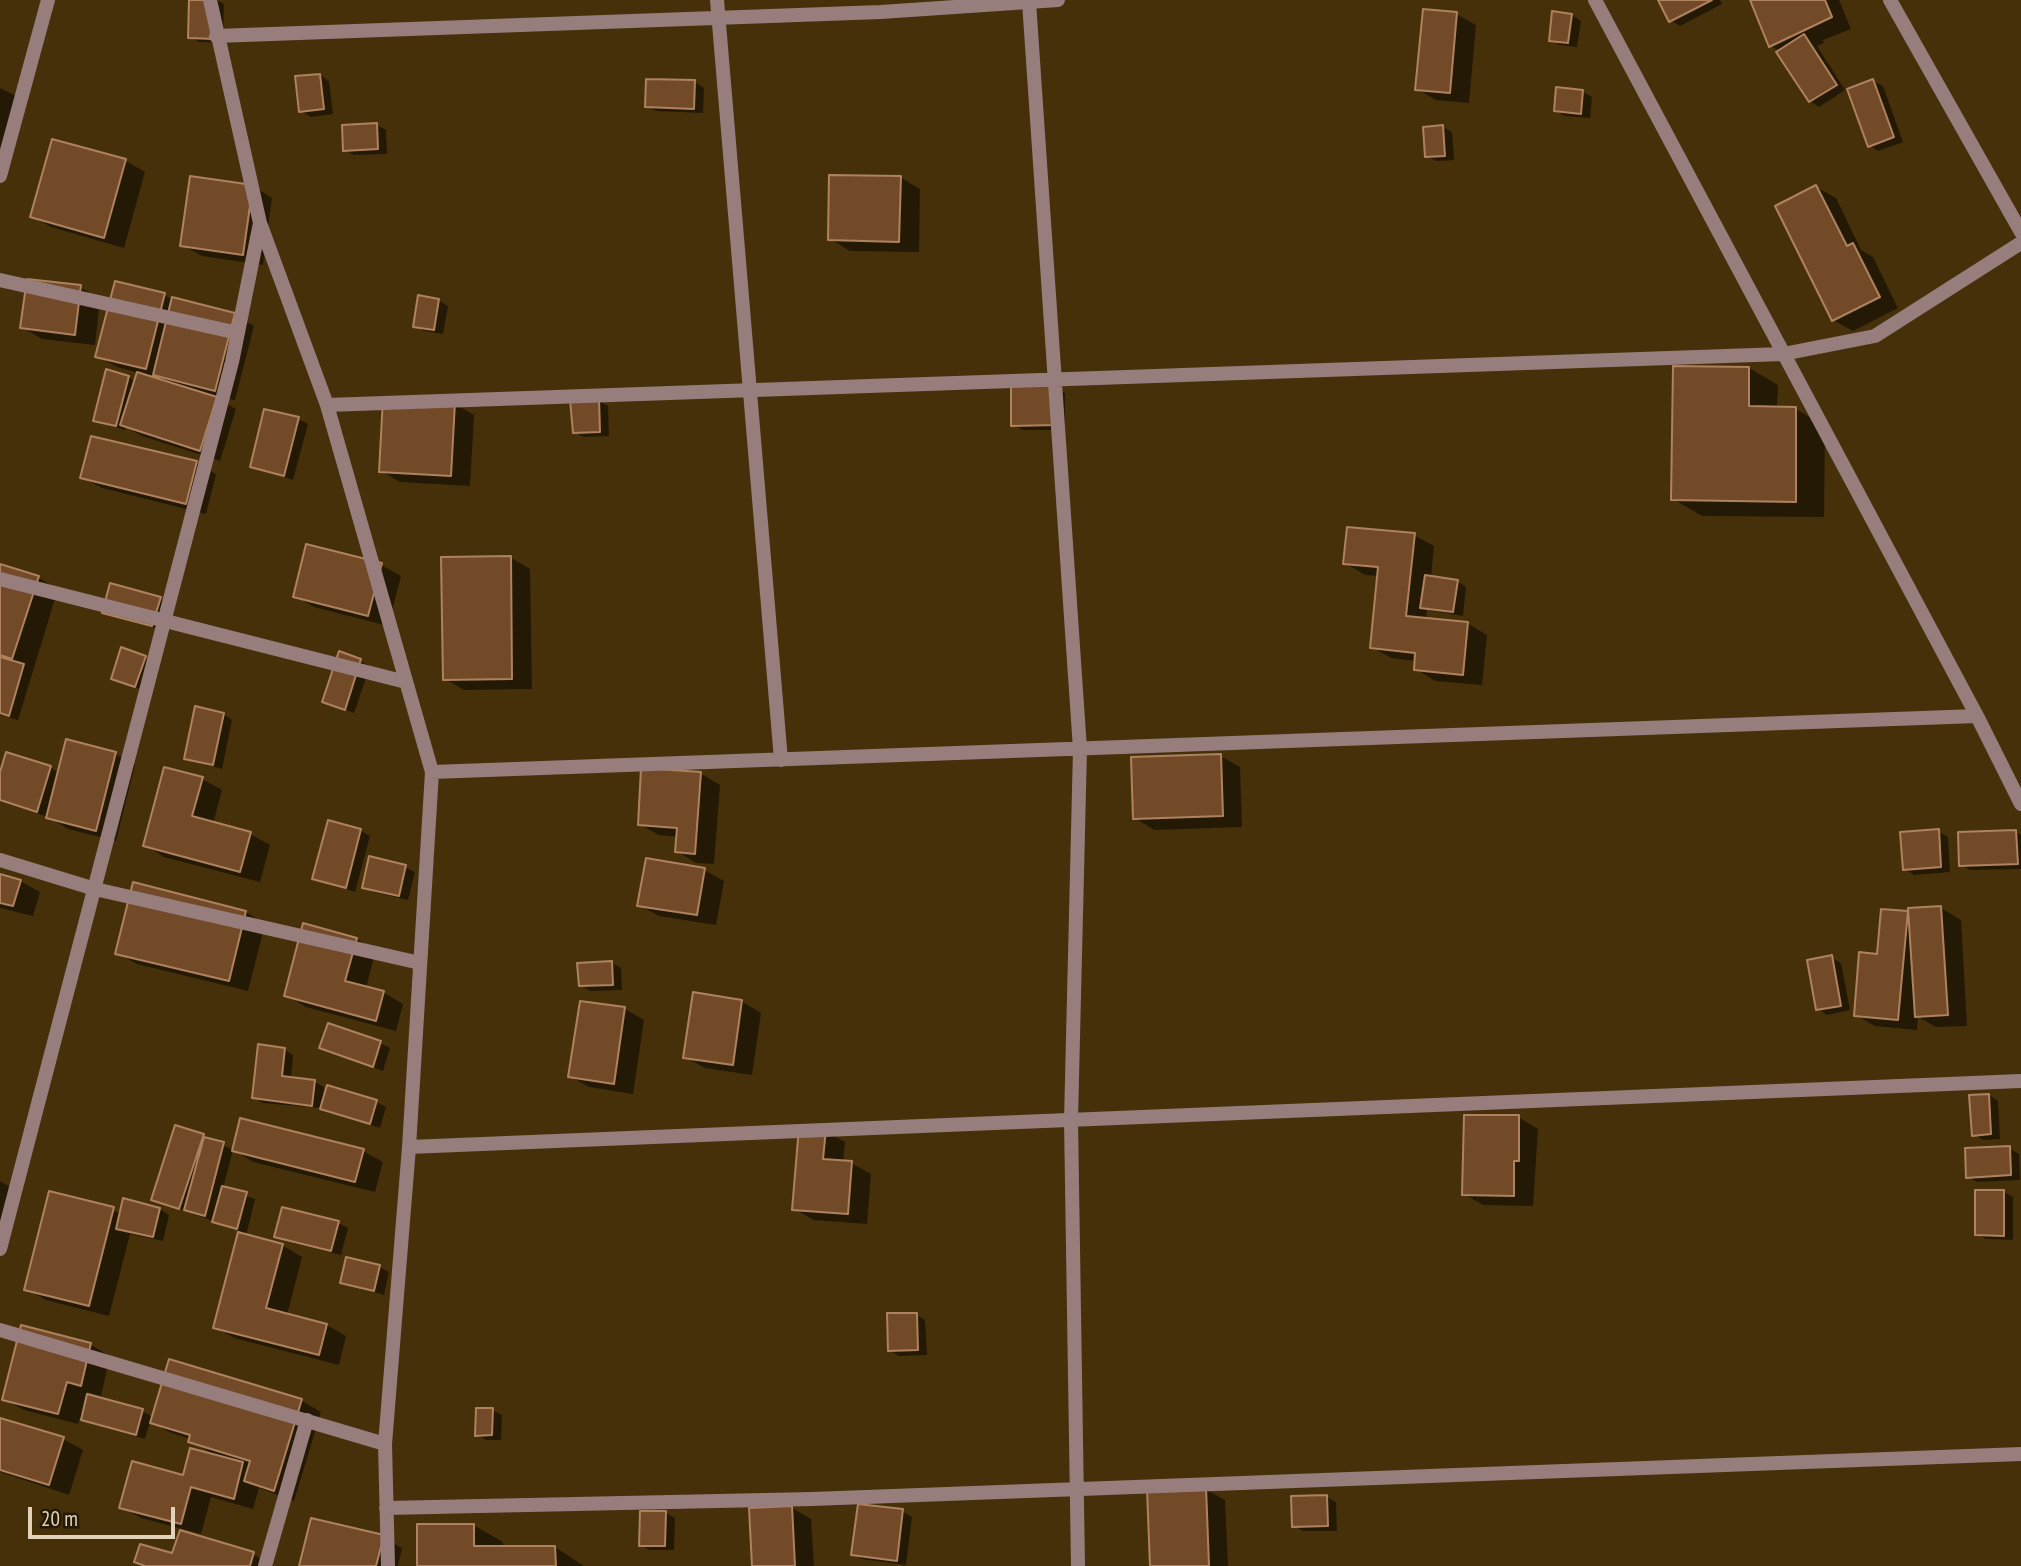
<!DOCTYPE html>
<html>
<head>
<meta charset="utf-8">
<style>
  body { margin:0 }
  #map { position:relative; width:2021px; height:1566px; overflow:hidden; background:#45300a; font-family:"PT Sans Narrow",sans-serif }
  canvas { display:block }
  .scale { position:absolute; left:28px; top:1507px; width:147px; height:32px; box-sizing:border-box; border:4px solid #e2d2b9; border-top:0; padding-left:9px; font-size:21px; line-height:24px; white-space:nowrap; color:#e2d2b9; -webkit-text-stroke:5px #251a06; paint-order:stroke }
</style>
</head>
<body>
<div id="map">
<canvas width="2021" height="1566"></canvas>
<div class="scale">20 m</div>
</div>
<script>
const c = document.querySelector('canvas').getContext('2d');
c.lineJoin = 'round';
function fill(path, color) { c.fillStyle = color; c.fill(path, 'evenodd'); }
const toPath = rows => new Path2D(rows.map(r => 'M' + r).join(''));
function strokePath(path, color, width, dash) { c.strokeStyle = color; c.lineWidth = width; c.lineCap = dash ? 'butt' : 'round'; c.setLineDash(dash || []); c.stroke(path); }
const shadow = toPath([
  [190,0,217,0,224,4,223,43,199,42,190,37],
  [1660,0,1720,0,1722,4,1680,26,1670,20],
  [1752,0,1839,0,1851,29,1823,40,1824,43,1817,46,1845,90,1819,107,1810,101,1780,51,1770,46],
  [1456,14,1476,25,1469,103,1436,100,1417,89],
  [1572,15,1581,21,1577,47,1560,45,1551,40],
  [320,75,329,81,333,114,311,117,301,111],
  [1873,81,1883,86,1903,142,1878,151,1869,145],
  [695,82,704,88,703,113,656,111,647,106],
  [0,88,24,100,0,154],
  [1558,89,1583,92,1592,97,1590,118,1565,116,1555,110],
  [377,125,386,130,387,154,354,155,345,150],
  [1443,127,1452,132,1454,160,1436,161,1427,156],
  [53,141,126,161,145,172,124,248,51,227,32,216],
  [900,177,920,189,919,252,850,251,830,239],
  [253,186,272,198,263,265,202,256,182,245],
  [1816,187,1836,198,1861,250,1873,257,1898,308,1853,331,1833,320],
  [80,287,100,299,95,345,42,339,22,327],
  [164,295,173,300,234,315,254,326,235,400,212,396,236,409,220,461,142,436,126,427,125,430,95,420,129,377,136,382,139,373,117,367,97,356],
  [438,300,448,306,443,334,424,331,415,326],
  [1749,368,1778,385,1777,409,1796,409,1825,426,1824,517,1702,516,1673,499],
  [1056,388,1065,393,1065,430,1023,430,1013,425],
  [598,400,608,406,609,436,584,437,574,432],
  [455,404,474,415,470,486,400,482,381,471],
  [298,419,308,424,293,480,252,467],
  [196,463,216,474,206,514,102,488,82,477],
  [1414,535,1434,546,1431,578,1457,581,1466,587,1463,616,1427,610,1426,620,1467,623,1487,635,1482,685,1435,681,1416,669,1416,661,1391,658,1372,647,1379,576,1365,575,1345,563],
  [510,557,530,569,532,689,464,690,445,679],
  [381,565,401,576,388,626,314,607,295,596],
  [0,566,39,578,58,589,18,720,0,715],
  [160,598,169,604,162,630,104,612],
  [145,658,155,663,144,691,113,678],
  [360,661,370,666,354,713,325,701],
  [223,714,232,720,222,769,186,758],
  [115,754,135,765,116,841,68,829,48,817,0,800,0,778,50,767,59,773],
  [1220,756,1240,767,1242,827,1154,830,1135,818],
  [700,773,720,785,714,864,696,863,677,851,678,837,659,835,639,824],
  [202,779,222,790,213,824,250,834,270,845,260,882,164,857,145,845],
  [360,830,370,836,355,892,314,878],
  [1938,831,1948,837,1950,872,1914,875,1905,869],
  [2016,832,2021,835,2021,869,1970,870,1961,865],
  [405,867,415,872,408,900,373,892,364,887],
  [704,870,724,881,716,925,659,916,639,905],
  [0,876,20,881,40,892,33,916,0,908],
  [1941,908,1961,920,1967,1026,1936,1027,1918,1017,1917,1030,1875,1026,1856,1015,1878,955,1907,913,1911,915],
  [246,912,265,924,248,991,137,964,117,953],
  [356,939,376,950,366,988,383,992,403,1004,396,1031,306,1007,286,995],
  [1831,957,1841,963,1850,1010,1827,1015,1818,1009],
  [612,963,621,968,622,990,590,991,580,985],
  [741,1001,761,1013,752,1075,705,1068,685,1057],
  [581,1003,625,1009,644,1020,633,1094,589,1087,570,1076],
  [380,1043,390,1048,383,1071,321,1047],
  [284,1049,293,1055,291,1079,315,1082,324,1087,323,1097,376,1102,386,1107,380,1128,322,1108,263,1103,254,1097],
  [1989,1095,1998,1101,2000,1139,1983,1140,1974,1134],
  [1518,1117,1538,1129,1533,1206,1483,1205,1464,1194],
  [176,1127,234,1150,363,1151,383,1162,375,1192,253,1162,233,1150,223,1188,255,1199,246,1236,282,1245,302,1257,287,1315,327,1325,346,1336,339,1365,234,1338,215,1327,240,1231,153,1199],
  [825,1131,845,1142,843,1162,851,1163,871,1174,867,1224,814,1220,794,1209],
  [2009,1148,2019,1154,2020,1180,1977,1182,1968,1177],
  [0,1181,14,1189,0,1242],
  [2004,1192,2013,1197,2013,1240,1986,1239,1977,1234],
  [50,1193,121,1213,160,1209,169,1215,163,1241,130,1234,109,1316,46,1300,26,1289],
  [338,1223,348,1228,341,1255,285,1241,276,1236],
  [379,1267,389,1272,384,1295,342,1282],
  [916,1314,925,1320,927,1355,899,1356,889,1350],
  [22,1327,91,1345,110,1356,101,1396,87,1392,86,1395,142,1411,153,1417,170,1361,302,1401,321,1412,294,1501,259,1488,253,1509,211,1497,201,1534,141,1518,121,1507,185,1477,214,1455,191,1439,171,1433,150,1421,145,1439,92,1424,80,1417,78,1424,24,1410,4,1399],
  [492,1410,502,1415,501,1440,486,1440,477,1435],
  [0,1420,63,1439,83,1450,69,1495,0,1472],
  [1205,1489,1225,1500,1228,1566,1152,1566],
  [1327,1497,1336,1502,1337,1531,1303,1531,1294,1526],
  [792,1508,811,1519,814,1566,754,1566],
  [902,1511,912,1517,906,1565,862,1559,852,1554],
  [666,1513,675,1518,674,1550,650,1550,641,1545],
  [473,1525,503,1542,503,1548,555,1547,584,1566,419,1566],
  [181,1532,253,1554,273,1566,143,1566,136,1562,173,1555],
  [383,1537,402,1548,398,1566,301,1566]
]);
const building = toPath([
  [189,0,215,0,214,39,188,38,189,0],
  [1658,0,1712,0,1669,22,1658,0],
  [1750,0,1825,0,1832,17,1769,47,1750,0],
  [1423,9,1457,12,1450,93,1415,90,1423,9],
  [1552,11,1572,14,1568,43,1549,41,1552,11],
  [1804,34,1837,85,1809,102,1776,52,1804,34],
  [320,74,324,109,299,112,295,76,320,74],
  [646,79,695,80,694,109,645,107,646,79],
  [1873,79,1894,137,1868,147,1847,89,1873,79],
  [1556,87,1583,90,1581,114,1554,111,1556,87],
  [377,123,378,149,343,151,342,125,377,123],
  [1443,125,1445,156,1425,157,1423,127,1443,125],
  [52,139,126,159,104,238,30,217,52,139],
  [829,175,901,176,899,242,828,240,829,175],
  [190,176,253,185,243,255,180,246,190,176],
  [1816,185,1847,246,1853,243,1880,297,1832,321,1775,206,1816,185],
  [27,279,81,285,75,335,20,328,27,279],
  [115,281,165,293,146,369,95,357,115,281],
  [418,295,439,299,434,330,413,327,418,295],
  [172,297,235,313,215,391,153,375,172,297],
  [1673,366,1749,367,1749,406,1796,407,1796,502,1671,500,1673,366],
  [106,369,129,376,116,426,93,421,106,369],
  [137,372,217,397,200,451,120,425,137,372],
  [1011,386,1056,386,1056,425,1011,426,1011,386],
  [383,398,455,402,451,476,379,472,383,398],
  [599,398,600,432,573,433,570,400,599,398],
  [264,409,299,417,284,476,250,467,264,409],
  [91,436,197,461,186,504,80,478,91,436],
  [1347,527,1415,533,1406,616,1468,622,1463,675,1414,670,1415,653,1370,648,1378,567,1343,564,1347,527],
  [306,544,382,563,368,616,293,597,306,544],
  [511,556,512,679,443,680,441,557,511,556],
  [0,564,39,576,12,659,0,655,0,564],
  [1425,575,1458,580,1453,612,1420,608,1425,575],
  [110,583,161,597,152,626,102,613,110,583],
  [121,647,146,656,135,687,111,679,121,647],
  [339,651,361,659,345,710,322,702,339,651],
  [0,657,24,664,9,716,0,713,0,657],
  [195,706,224,713,213,765,184,759,195,706],
  [66,739,116,752,96,831,46,818,66,739],
  [6,752,51,766,37,812,0,800,0,772,6,752],
  [1221,754,1223,816,1133,819,1131,757,1221,754],
  [164,767,203,777,192,816,251,832,240,872,143,846,164,767],
  [641,768,701,772,695,854,675,852,677,828,638,825,641,768],
  [328,820,361,829,346,888,312,879,328,820],
  [1939,829,1941,867,1903,870,1900,832,1939,829],
  [2016,830,2018,864,1959,866,1958,832,2016,830],
  [369,856,406,865,399,896,362,888,369,856],
  [646,858,705,868,697,915,637,906,646,858],
  [0,874,21,880,13,906,0,903,0,874],
  [133,882,246,911,229,981,115,954,133,882],
  [1941,906,1948,1015,1915,1017,1908,908,1941,906],
  [1881,909,1908,911,1898,1020,1854,1016,1859,952,1877,954,1881,909],
  [303,923,357,938,345,981,384,991,376,1021,284,996,303,923],
  [1832,955,1841,1006,1816,1010,1807,960,1832,955],
  [612,961,613,985,579,986,577,963,612,961],
  [693,992,742,1000,733,1065,683,1058,693,992],
  [580,1001,625,1007,614,1084,568,1077,580,1001],
  [328,1023,381,1041,373,1067,319,1048,328,1023],
  [258,1044,285,1048,282,1076,315,1080,312,1106,252,1098,258,1044],
  [327,1085,377,1100,370,1124,320,1109,327,1085],
  [1989,1094,1991,1134,1972,1136,1969,1095,1989,1094],
  [1464,1115,1519,1115,1519,1161,1514,1161,1514,1196,1462,1195,1464,1115],
  [240,1118,364,1149,355,1182,232,1151,240,1118],
  [175,1125,204,1134,179,1209,151,1200,175,1125],
  [799,1127,826,1129,823,1159,852,1161,848,1214,792,1210,799,1127],
  [204,1137,224,1142,205,1216,184,1210,204,1137],
  [2010,1146,2011,1175,1966,1178,1965,1148,2010,1146],
  [222,1186,247,1192,237,1229,212,1222,222,1186],
  [1975,1190,2004,1190,2004,1236,1975,1235,1975,1190],
  [49,1191,114,1207,89,1306,24,1290,49,1191],
  [123,1198,160,1208,153,1237,116,1229,123,1198],
  [282,1207,339,1221,331,1251,274,1237,282,1207],
  [238,1232,283,1244,266,1308,327,1324,319,1355,213,1328,238,1232],
  [346,1257,380,1265,374,1291,340,1283,346,1257],
  [887,1313,917,1313,918,1350,888,1351,887,1313],
  [21,1325,91,1343,81,1386,67,1382,58,1414,2,1400,21,1325],
  [169,1359,302,1399,274,1491,244,1481,250,1461,188,1442,190,1435,150,1423,169,1359],
  [87,1394,143,1409,136,1435,81,1420,87,1394],
  [476,1408,493,1408,492,1435,475,1436,476,1408],
  [0,1418,64,1437,49,1485,0,1470,0,1418],
  [190,1448,243,1462,234,1499,191,1487,181,1524,119,1508,132,1461,183,1475,190,1448],
  [1206,1487,1209,1566,1150,1566,1147,1489,1206,1487],
  [1327,1495,1328,1526,1292,1527,1291,1496,1327,1495],
  [858,1504,903,1509,897,1561,851,1555,858,1504],
  [792,1506,795,1566,752,1566,749,1508,792,1506],
  [640,1511,666,1511,665,1546,639,1546,640,1511],
  [311,1518,384,1535,376,1566,299,1566,311,1518],
  [417,1524,474,1524,474,1546,555,1546,556,1566,417,1566,417,1524],
  [180,1530,254,1552,250,1566,145,1566,134,1562,140,1544,172,1553,180,1530]
]);
const minor = toPath([
  [210,0,260,223,327,405,432,772,409,1147,385,1444,388,1566],
  [717,0,781,760],
  [1595,0,1977,716,2021,804],
  [1890,0,2021,232],
  [1029,2,1080,749,1071,1120,1078,1566],
  [216,36,881,12,1058,0],
  [0,176,48,0],
  [0,280,238,333],
  [327,405,1783,354,1875,336,2021,243],
  [0,579,406,682],
  [432,772,1977,716],
  [0,860,95,889,420,963],
  [409,1147,2021,1081],
  [0,1249,232,362,260,223],
  [0,1330,385,1444],
  [386,1508,812,1499,2021,1454],
  [265,1566,307,1420]
]);
fill(shadow, '#0007');
fill(building, '#734a27');
strokePath(building, '#af825f', 2);
strokePath(minor, '#987d7d', 14);
</script>
</body>
</html>
